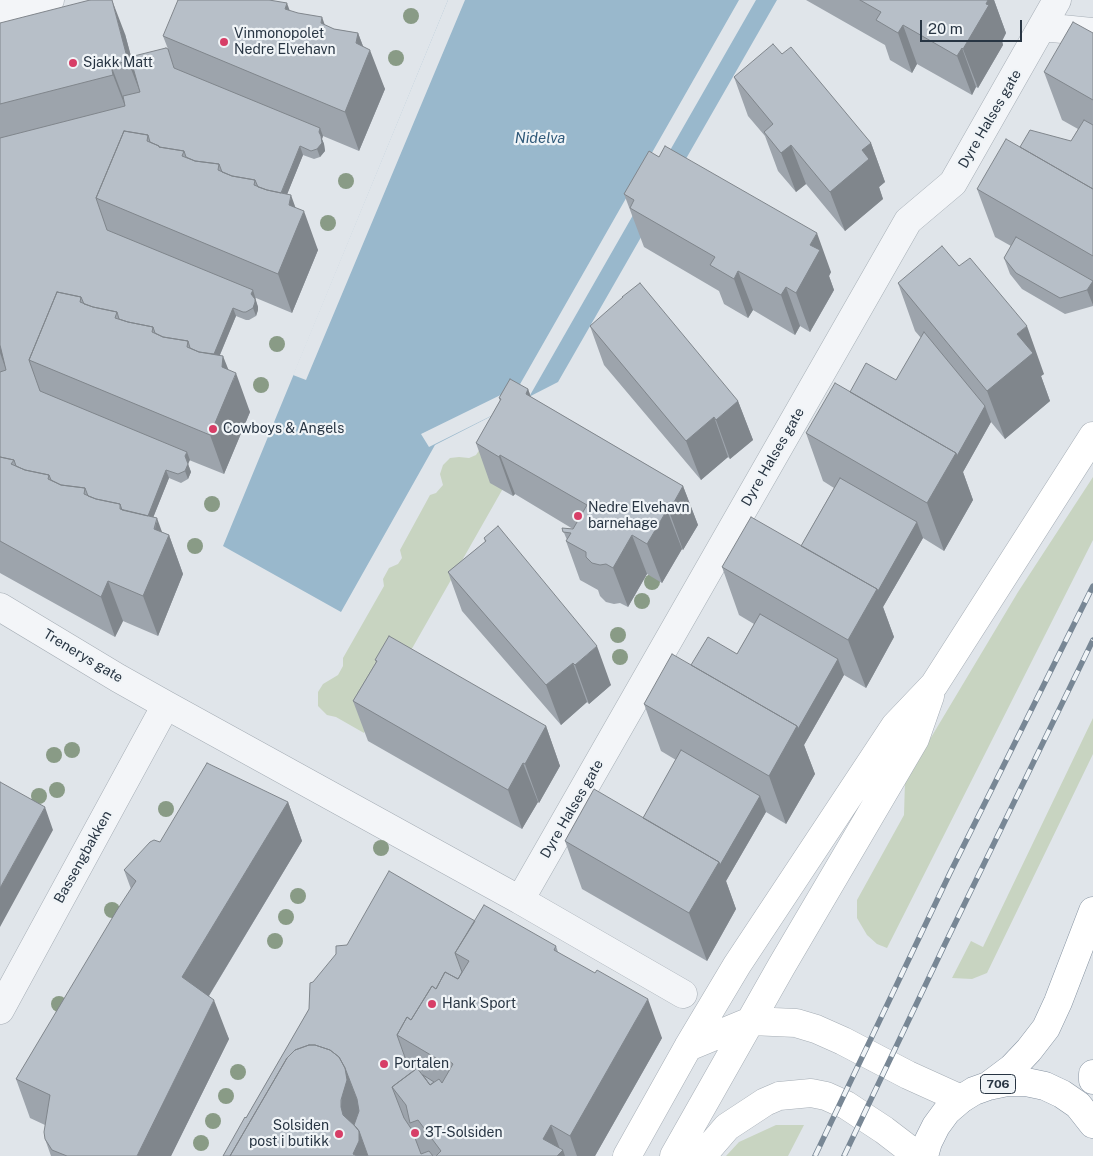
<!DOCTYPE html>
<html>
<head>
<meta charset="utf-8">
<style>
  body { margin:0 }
  #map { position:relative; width:1093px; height:1156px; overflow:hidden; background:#e0e5ea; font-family:"Public Sans",sans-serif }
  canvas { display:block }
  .scale { position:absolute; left:920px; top:20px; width:102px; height:22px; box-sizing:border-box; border:2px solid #283543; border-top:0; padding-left:6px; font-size:15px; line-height:18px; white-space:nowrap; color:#283543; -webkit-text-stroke:4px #f0f4f7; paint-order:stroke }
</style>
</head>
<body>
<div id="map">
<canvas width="1093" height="1156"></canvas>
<div class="scale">20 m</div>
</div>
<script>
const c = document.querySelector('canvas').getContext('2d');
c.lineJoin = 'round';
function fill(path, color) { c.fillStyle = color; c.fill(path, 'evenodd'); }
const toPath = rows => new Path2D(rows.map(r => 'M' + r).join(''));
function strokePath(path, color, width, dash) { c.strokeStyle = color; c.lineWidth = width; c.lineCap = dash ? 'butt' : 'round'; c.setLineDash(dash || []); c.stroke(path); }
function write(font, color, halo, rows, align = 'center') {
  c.font = font + ' "Public Sans",sans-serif'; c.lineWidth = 4.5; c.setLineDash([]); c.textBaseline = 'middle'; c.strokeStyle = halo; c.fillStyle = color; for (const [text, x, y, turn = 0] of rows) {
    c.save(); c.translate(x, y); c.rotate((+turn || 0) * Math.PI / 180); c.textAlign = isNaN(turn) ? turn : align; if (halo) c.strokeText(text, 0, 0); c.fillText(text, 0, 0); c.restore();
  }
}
const green = toPath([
  [480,449,522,455,364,733,336,717,327,715,318,706,318,692,323,684,338,675,343,666,343,658,384,586,383,579,389,568,398,564,402,558,400,550,430,495,436,493,443,485,440,474,443,465,450,458,459,457,469,458,476,455],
  [1093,477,1093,540,887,948,877,944,867,935,857,918,857,900,904,815,905,781,1018,592],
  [1093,718,1093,754,987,973,972,979,952,978,971,941,983,947],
  [776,1125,804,1125,788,1156,726,1156,739,1142]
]);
const water = toPath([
  [448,0,777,0,558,382,435,445,341,612,223,546]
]);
const pier = toPath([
  [448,0,465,0,306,380,293,375],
  [739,0,756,0,529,397,429,447,421,434,519,386]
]);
const minor = toPath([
  [0,12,50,0],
  [1042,27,1093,32],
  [0,607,118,678,166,705,520,900,908,221,953,183,1057,0],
  [520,900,683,994],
  [0,1010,166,705]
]);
const secondary = toPath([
  [688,1047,751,1021,796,1023,816,1029,843,1041,908,1075,961,1099],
  [627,1156,688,1047,737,965,895,726,934,685,1093,436],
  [674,1156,781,967,915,739,930,696],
  [702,1156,727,1127,765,1102,779,1096,811,1093,826,1096,846,1105,884,1130,918,1156]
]);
const trunk = toPath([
  [1093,1074,1093,1080],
  [988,1086,1012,1068,1029,1050,1046,1028,1058,1002,1093,911],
  [924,1156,928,1142,936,1126,947,1111,961,1099,974,1091,988,1086,1007,1082,1026,1082,1045,1086,1062,1094,1078,1105,1093,1124]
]);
const rail = toPath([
  [815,1156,950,873,1093,586],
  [844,1156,944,946,1093,640]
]);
const trees = [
  [411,16],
  [396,58],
  [346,181],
  [328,223],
  [277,344],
  [261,385],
  [212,504],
  [195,546],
  [652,582],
  [642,601],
  [618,635],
  [620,657],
  [72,750],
  [54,755],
  [57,790],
  [39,796],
  [166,809],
  [381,848],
  [298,896],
  [112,910],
  [286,917],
  [275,941],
  [59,1004],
  [238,1072],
  [226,1096],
  [213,1121],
  [201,1143]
];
const wall = toPath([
  [806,0,994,0,1006,33,1002,41,1003,45,978,88,976,87,972,95,917,64,912,73,890,60,885,45],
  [290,11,334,29,358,33,363,46,385,89,359,151,323,136,322,139,324,144,325,151,320,157,314,159,303,155,287,194,295,207,318,250,292,313,256,298,255,299,258,307,258,310,256,316,249,320,246,320,236,316,220,355,250,412,224,474,189,460,188,464,191,472,188,479,181,483,169,478,153,518,162,532,169,535,183,574,158,636,123,621,115,637,0,573,0,23,125,34,131,57,168,49,163,36],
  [1093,33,1093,306,1065,314,1022,289,1010,274,1004,258,1011,246,995,237,977,189,1020,147,1071,141,1078,129,1062,120,1044,72],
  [782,54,871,143,885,182,879,187,883,199,845,231,806,184,796,192,778,171,765,136,748,116,734,77],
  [624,194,831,272,829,276,834,290,810,332,800,326,795,335,753,310,748,318,724,304,719,291,644,247],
  [898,283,1044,374,1041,376,1050,401,1005,439,991,422,963,472,973,500,944,551,923,538,883,607,894,637,866,688,844,675,804,745,815,774,786,824,766,812,726,881,736,909,707,961,582,889,565,841,643,818,676,760,661,751,644,704,691,665,737,654,754,624,739,615,722,567,801,546,834,488,823,481,806,433,850,392,896,380,921,338,915,331],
  [622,297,738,401,753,440,730,459,728,457,701,480,604,365,590,326,623,298],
  [528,389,531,397,683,486,698,525,683,550,682,549,662,583,647,574,628,607,620,603,614,604,606,602,600,596,598,590,580,580,566,541,567,540,562,528,573,529,515,494,513,496,490,483,476,443,500,401,499,398],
  [484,538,611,685,589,704,587,702,561,725,462,611,448,572,485,542],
  [375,660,546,726,560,766,539,803,538,802,522,829,368,741,353,701,376,662],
  [288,802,302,841,209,996,229,1039,171,1156,51,1156,45,1139,45,1125,30,1118,16,1079,131,889,124,870,160,842],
  [475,921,556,946,558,952,662,1038,595,1156,223,1156,246,1118,309,1009,313,982,347,945]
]);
const shadedWall = toPath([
  [112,0,125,34,143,100,128,61],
  [988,0,994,0,1006,33,1002,41,1003,45,978,88,963,49],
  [287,3,301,42,285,9],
  [322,17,336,56,321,23],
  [903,25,917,64,912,73,898,33],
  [358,33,367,57,370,50,385,89,359,151,345,112],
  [962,48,976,87,972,95,957,56],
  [111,65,126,105,128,114,113,75],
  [320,128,323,136,322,139,324,144,325,151,320,157,317,149,319,132],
  [871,143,885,182,879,187,883,199,845,231,830,192,862,150],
  [791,145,806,184,796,192,781,153],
  [300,146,303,155,274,227,271,219],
  [291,195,300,220,304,211,318,250,292,313,278,274],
  [817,233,831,272,829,276,834,290,810,332,796,293,810,245],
  [738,271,753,310,748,318,734,279],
  [1093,281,1093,305,1087,290],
  [786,287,800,326,795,335,781,295],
  [253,290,258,307,258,310,256,316,253,308,251,294],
  [233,308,236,316,206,388,203,380],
  [1027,326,1044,374,1041,376,1050,401,1005,439,987,391,1017,334],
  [0,341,9,378,0,353],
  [223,356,233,381,236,373,250,412,224,474,210,435],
  [528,389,542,429,526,394],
  [738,401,753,440,730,459,716,420],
  [985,406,991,422,963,472,973,500,944,551,927,503,956,453],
  [714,417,728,457,701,480,686,441],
  [187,452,190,460,188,464,185,456],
  [500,455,515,494,513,496,499,457],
  [188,464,191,472,188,479,185,471],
  [166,470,169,478,140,550,137,542],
  [683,486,698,525,683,550,669,511],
  [667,510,682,549,662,583,647,544],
  [157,518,166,543,169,535,183,574,158,636,143,596],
  [917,522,923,538,883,607,894,637,866,688,848,640,877,589],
  [632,535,647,574,628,607,613,568],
  [108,581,123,621,115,637,101,597],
  [597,646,611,685,589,704,575,665],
  [838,659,844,675,804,745,815,774,786,824,769,776,797,726],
  [573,663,587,702,561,725,546,685],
  [546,726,560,766,539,803,525,764],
  [523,763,538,802,522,829,508,790],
  [760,796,766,812,726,881,736,909,707,961,689,913,719,862],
  [288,802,302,841,196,1017,182,977],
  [45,807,53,830,0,927,0,888],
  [648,999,662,1038,595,1156,577,1156,570,1136],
  [214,1000,229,1039,171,1156,137,1156],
  [448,1060,462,1099,460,1103,446,1064],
  [345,1068,360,1107,356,1139,342,1112,341,1107],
  [551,1125,561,1152,563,1150,565,1156,549,1156,543,1139],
  [359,1131,368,1156,354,1156,353,1154]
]);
const building = toPath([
  [90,0,112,0,128,61,111,65,113,75,0,104,0,23,90,0],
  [178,0,269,0,287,3,285,9,298,13,322,17,321,23,334,29,358,33,356,43,370,50,345,112,163,36,178,0],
  [860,0,988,0,986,4,989,5,963,49,962,48,957,56,903,25,898,33,876,20,881,12,860,0],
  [1073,22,1093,33,1093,100,1044,72,1073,22],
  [773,44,782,54,791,47,871,143,862,150,869,159,830,192,791,145,781,153,764,132,773,124,734,77,773,44],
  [166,48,168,49,174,68,320,128,319,132,321,136,322,143,317,149,311,151,300,146,281,193,267,190,258,187,255,180,232,176,222,172,219,164,195,161,186,157,184,151,159,147,159,146,150,142,148,135,124,131,96,198,107,230,253,290,251,294,255,299,255,302,253,308,246,312,243,312,233,308,214,354,199,352,190,348,188,341,163,337,155,333,153,327,128,322,119,319,117,312,93,307,84,304,81,297,57,292,29,360,40,391,187,452,185,456,188,464,185,471,178,474,166,470,148,516,122,510,120,504,96,499,88,496,85,488,61,485,51,480,49,475,25,470,16,466,14,460,0,457,0,372,6,370,0,345,0,138,125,106,123,96,140,92,130,57,166,48],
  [1084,120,1093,125,1093,189,1020,147,1030,130,1071,141,1084,120],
  [124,131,148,135,147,141,159,146,159,147,184,151,182,156,195,161,219,164,218,170,232,176,255,180,254,185,267,190,291,195,289,205,304,211,278,274,96,198,124,131],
  [1006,139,1093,189,1093,256,977,189,1006,139],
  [665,146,817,233,810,245,820,250,796,293,786,287,781,295,738,271,734,279,710,265,715,257,630,208,634,200,624,194,649,151,659,157,665,146],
  [1016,237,1093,281,1087,290,1060,298,1016,273,1004,258,1016,237],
  [942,246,959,266,970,258,1027,326,1017,334,1033,353,987,391,898,283,942,246],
  [640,283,738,401,716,420,714,417,686,441,590,326,623,297,622,297,640,283],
  [57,292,81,297,80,302,93,307,117,312,115,318,128,322,153,327,152,332,163,337,188,341,187,347,199,352,223,356,222,367,236,373,210,435,29,360,57,292],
  [924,332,985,406,957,456,956,453,850,392,866,363,896,380,924,332],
  [510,379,528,389,526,394,683,486,669,511,667,510,647,544,632,535,613,568,606,564,600,565,592,563,586,557,586,552,566,541,571,533,563,532,562,528,573,529,587,505,500,455,499,457,476,443,501,399,499,398,510,379],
  [835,383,956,453,927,503,806,433,835,383],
  [0,457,14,460,11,464,25,470,49,475,48,479,61,485,85,488,84,494,96,499,120,504,120,509,157,518,154,529,169,535,143,596,108,581,101,597,0,541,0,457],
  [840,478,917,522,878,591,877,589,801,546,840,478],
  [751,517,877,589,848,640,722,567,751,517],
  [498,526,597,646,575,665,573,663,546,685,448,572,486,541,484,538,498,526],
  [760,614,838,659,798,729,797,726,691,665,708,637,737,654,760,614],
  [389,636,546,726,525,764,523,763,508,790,353,701,377,661,375,660,389,636],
  [672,654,797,726,769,776,644,704,672,654],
  [681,750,760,796,720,865,719,862,643,818,681,750],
  [207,763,288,802,182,977,214,1000,137,1156,67,1156,52,1150,45,1139,44,1132,50,1095,16,1079,117,910,136,881,124,870,150,842,154,840,160,842,207,763],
  [0,782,45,807,0,888,0,782],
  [594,789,719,862,689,913,565,841,594,789],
  [389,871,475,921,455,953,462,972,458,979,445,972,436,989,432,986,411,1020,407,1017,397,1035,408,1066,415,1070,392,1087,404,1118,412,1130,421,1154,429,1151,433,1156,368,1156,359,1131,354,1125,359,1111,357,1099,345,1068,339,1057,330,1050,315,1045,309,1045,295,1050,287,1058,230,1156,223,1156,245,1117,246,1118,309,1009,310,983,313,982,336,954,336,946,347,945,389,871],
  [484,905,556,946,554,950,595,973,597,970,648,999,570,1136,551,1125,543,1139,563,1150,557,1156,436,1156,441,1151,418,1120,410,1123,406,1105,392,1087,417,1068,430,1085,439,1079,442,1083,453,1064,448,1060,446,1064,397,1035,407,1017,411,1020,432,986,436,989,445,972,458,979,469,961,455,953,484,905],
  [309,1045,315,1045,330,1050,339,1057,345,1068,347,1080,341,1100,341,1107,343,1115,356,1127,359,1131,359,1141,353,1154,357,1156,230,1156,287,1058,295,1050,309,1045],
  [423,1075,434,1082,430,1085,423,1075]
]);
const markers = [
  [224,42,5,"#d73e67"],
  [73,63,5,"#d73e67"],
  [213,429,5,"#d73e67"],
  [578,516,5,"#d73e67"],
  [432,1004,5,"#d73e67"],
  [384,1064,5,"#d73e67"],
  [415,1133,5,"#d73e67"],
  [339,1134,5,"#d73e67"]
];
const shields = [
  [998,1084,35]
];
const shieldNames = [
  ["706",998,1084]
];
const poiNames = [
  ["Vinmonopolet",234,34],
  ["Nedre Elvehavn",234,50],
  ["Sjakk Matt",83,63],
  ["Cowboys & Angels",223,429],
  ["Nedre Elvehavn",588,508],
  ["barnehage",588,524],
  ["Hank Sport",442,1004],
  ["Portalen",394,1064],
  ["Solsiden",329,1126,"right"],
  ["post i butikk",329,1142,"right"],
  ["3T-Solsiden",425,1133]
];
const streetNames = [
  ["Dyre Halses gate",990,119,-60],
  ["Dyre Halses gate",773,457,-60],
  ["Trenerys gate",83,656,31],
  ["Dyre Halses gate",572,809,-60],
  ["Bassengbakken",83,857,-61]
];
const waterNames = [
  ["Nidelva",540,138]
];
fill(green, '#c8d4c1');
fill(water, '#99b8cc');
fill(pier, '#e0e5ea');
strokePath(minor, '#a5adb5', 29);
strokePath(secondary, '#a5adb5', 29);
strokePath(trunk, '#8794a2', 29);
strokePath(minor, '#f3f5f8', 28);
strokePath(secondary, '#fff', 28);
strokePath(trunk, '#fff', 28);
strokePath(rail, '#788795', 5.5);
strokePath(rail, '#f0f4f7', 4, [11]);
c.fillStyle = '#899b86';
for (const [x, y] of trees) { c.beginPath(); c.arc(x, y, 8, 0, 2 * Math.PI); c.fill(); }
fill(wall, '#9da4ac');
fill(shadedWall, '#80868c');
fill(building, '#b7bfc8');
strokePath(building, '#80868c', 1);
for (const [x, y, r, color] of markers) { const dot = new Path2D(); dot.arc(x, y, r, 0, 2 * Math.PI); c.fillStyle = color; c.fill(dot); strokePath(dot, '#f0f4f7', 2); }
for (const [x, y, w] of shields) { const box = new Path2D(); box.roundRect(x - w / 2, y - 9.5, w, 19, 4); c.fillStyle = '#f0f4f7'; c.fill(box); strokePath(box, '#283543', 1); }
write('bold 12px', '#283543', null, shieldNames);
write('14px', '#283543', '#f0f4f7', poiNames, 'left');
write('14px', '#283543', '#f0f4f7', streetNames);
write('italic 15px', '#2f5979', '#f0f4f7', waterNames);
</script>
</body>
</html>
